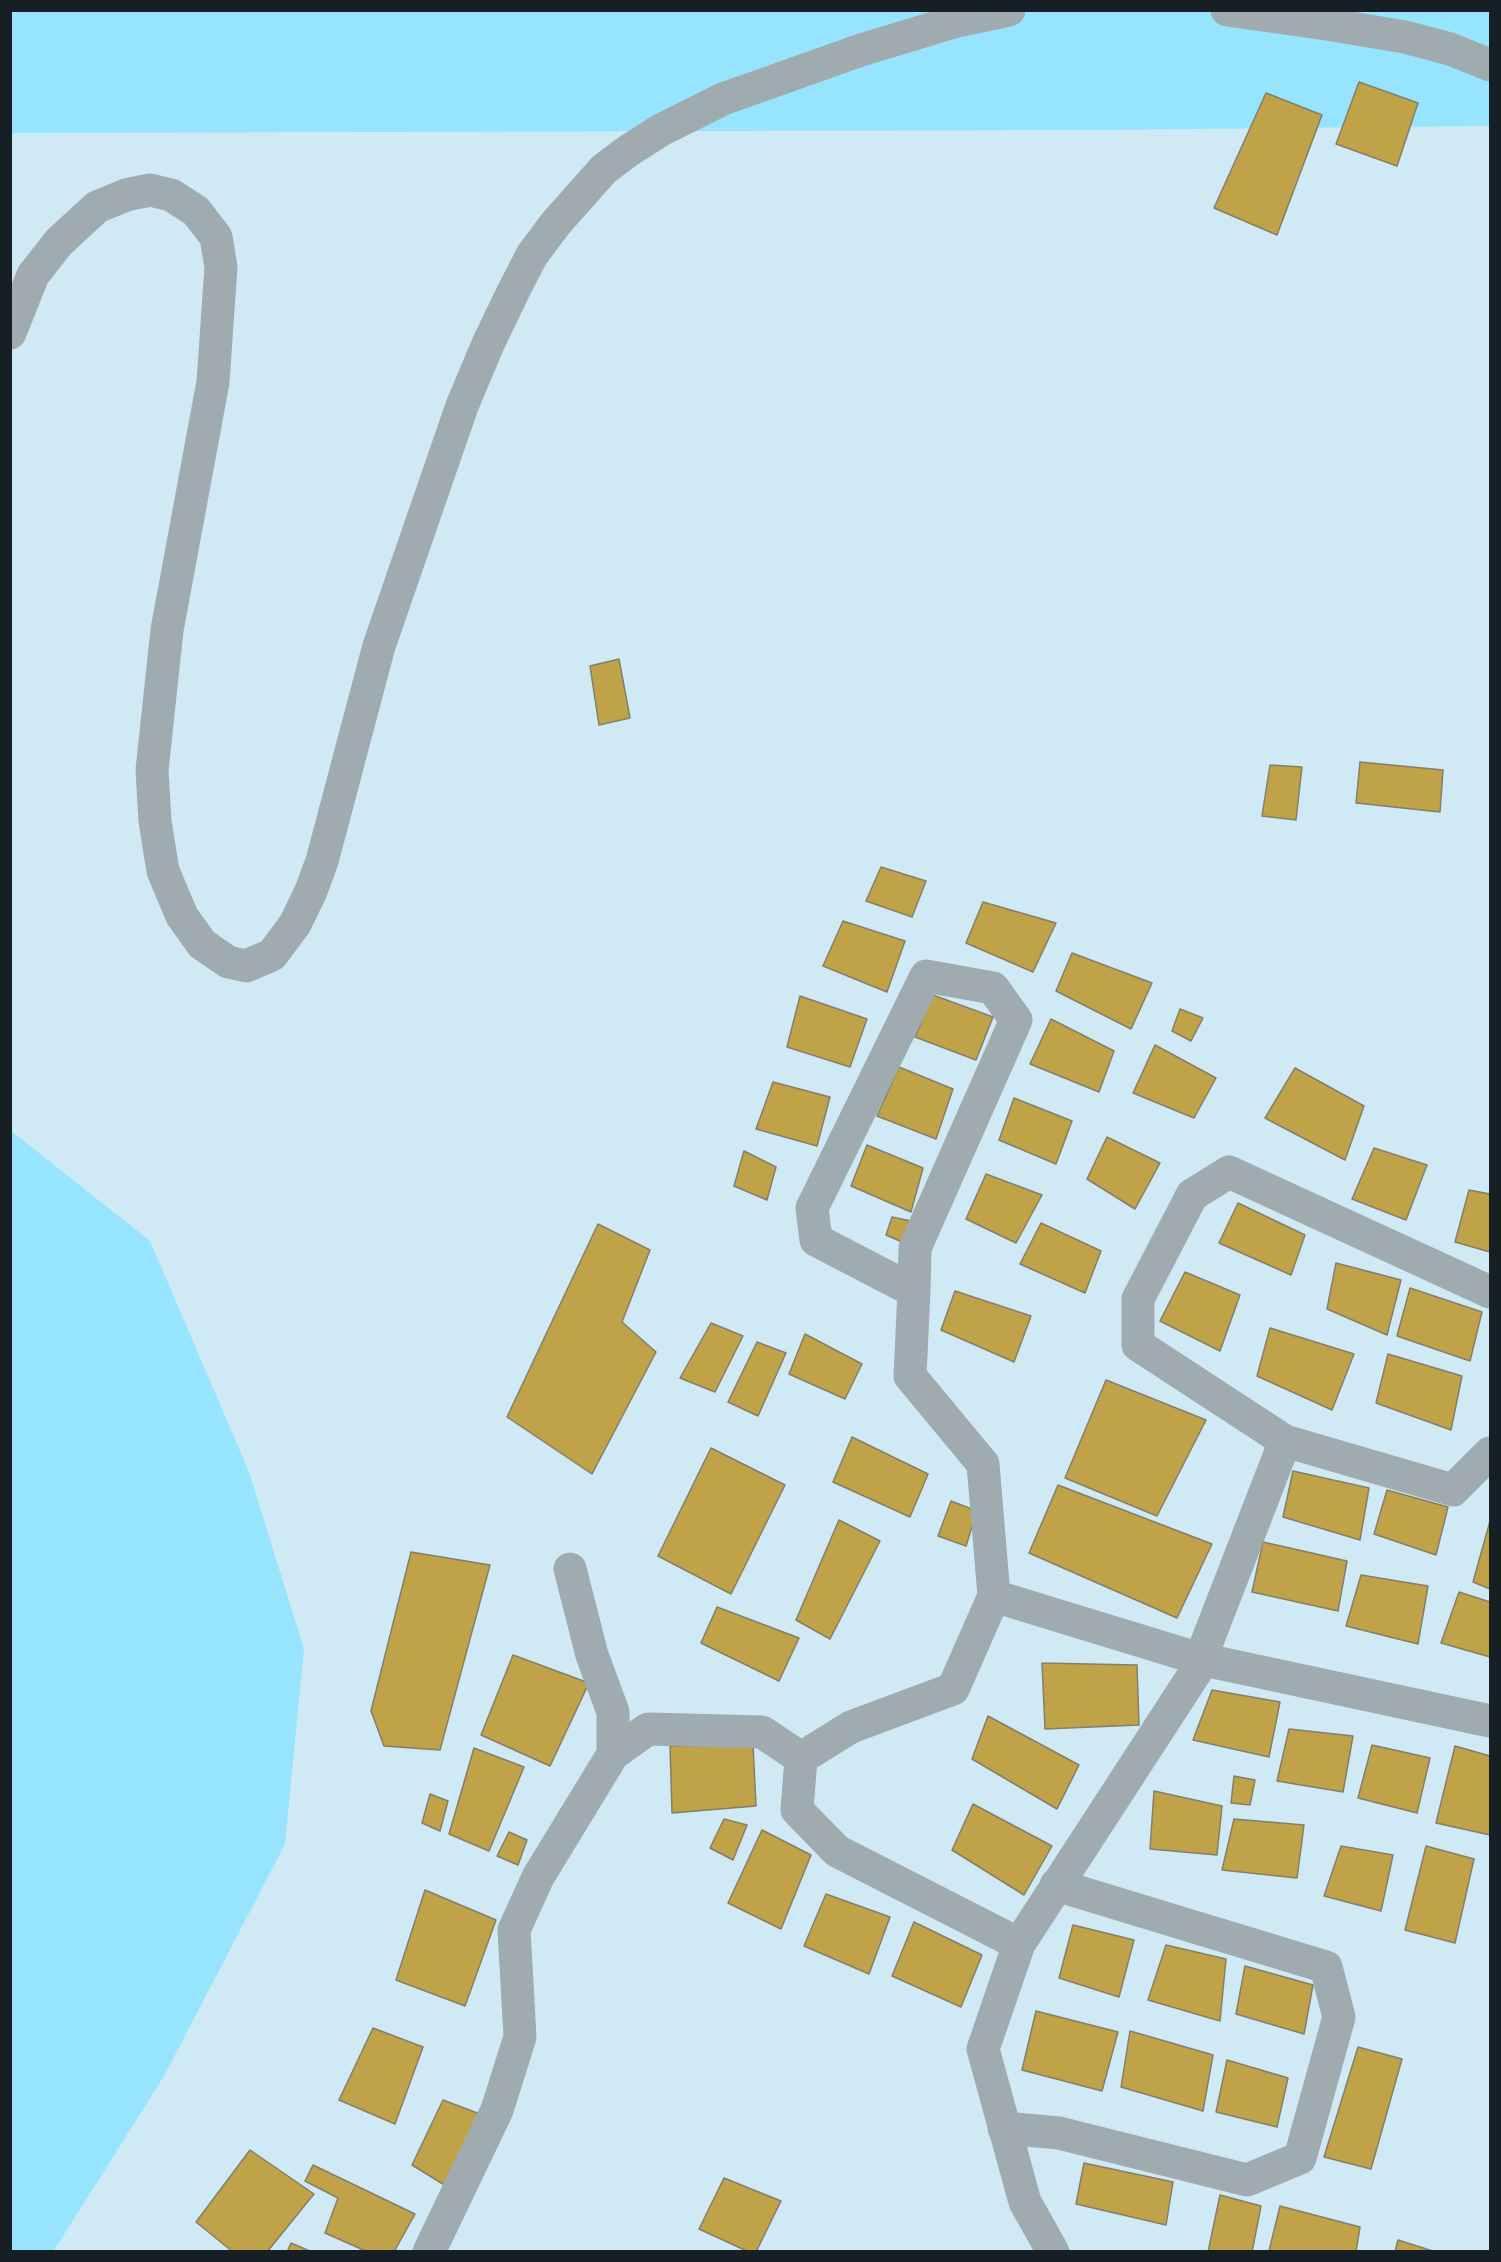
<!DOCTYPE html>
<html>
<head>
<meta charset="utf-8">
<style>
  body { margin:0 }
  #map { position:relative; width:1501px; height:2262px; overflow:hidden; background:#cfeaf4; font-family:Rubik,sans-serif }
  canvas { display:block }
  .frame { position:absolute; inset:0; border:12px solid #162024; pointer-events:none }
</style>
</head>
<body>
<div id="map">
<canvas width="1501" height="2262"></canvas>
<div class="frame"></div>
</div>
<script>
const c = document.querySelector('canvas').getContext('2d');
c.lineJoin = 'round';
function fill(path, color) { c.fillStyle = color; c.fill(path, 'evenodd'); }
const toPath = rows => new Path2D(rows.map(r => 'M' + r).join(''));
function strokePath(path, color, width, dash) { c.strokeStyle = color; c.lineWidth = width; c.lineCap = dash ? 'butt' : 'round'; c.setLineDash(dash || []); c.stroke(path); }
const green = toPath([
  [10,11,1490,11,1490,126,1095,130,11,133],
  [10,1130,150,1241,249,1472,304,1649,285,1844,164,2076,53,2252,10,2251]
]);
const building = toPath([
  [1359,82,1418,103,1397,166,1336,144,1359,82],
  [1266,93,1322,115,1277,235,1214,208,1266,93],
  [619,659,630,718,599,725,590,666,619,659],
  [1360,762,1443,770,1440,812,1356,803,1360,762],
  [1270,765,1302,767,1296,820,1262,816,1270,765],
  [881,867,926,881,912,917,866,901,881,867],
  [983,902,1056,923,1033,972,966,943,983,902],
  [843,921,905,941,887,992,823,966,843,921],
  [1072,953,1152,983,1131,1029,1056,991,1072,953],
  [933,995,993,1017,976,1060,915,1037,933,995],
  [800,996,867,1019,850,1067,787,1047,800,996],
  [1180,1009,1203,1018,1191,1041,1172,1031,1180,1009],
  [1051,1019,1114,1051,1099,1092,1030,1064,1051,1019],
  [1155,1045,1216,1078,1194,1118,1133,1093,1155,1045],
  [899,1067,953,1089,936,1139,877,1116,899,1067],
  [1295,1068,1364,1106,1345,1160,1265,1118,1295,1068],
  [773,1082,830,1097,817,1146,756,1129,773,1082],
  [1014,1098,1072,1121,1056,1164,999,1140,1014,1098],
  [1107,1137,1160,1163,1135,1209,1087,1179,1107,1137],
  [867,1145,923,1168,911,1212,851,1186,867,1145],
  [1374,1148,1427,1165,1406,1220,1352,1199,1374,1148],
  [744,1151,776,1167,767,1200,734,1186,744,1151],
  [986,1174,1042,1195,1016,1243,966,1219,986,1174],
  [1469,1190,1490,1194,1490,1252,1455,1242,1469,1190],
  [1238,1203,1305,1235,1291,1275,1219,1243,1238,1203],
  [892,1217,911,1221,902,1242,886,1235,892,1217],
  [1041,1223,1101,1251,1085,1293,1020,1264,1041,1223],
  [598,1224,650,1250,622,1322,656,1352,592,1474,507,1417,598,1224],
  [1336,1263,1401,1280,1387,1335,1327,1309,1336,1263],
  [1185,1272,1240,1295,1220,1351,1160,1321,1185,1272],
  [1410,1288,1482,1312,1470,1361,1397,1336,1410,1288],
  [955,1291,1031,1316,1014,1362,941,1330,955,1291],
  [711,1323,743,1336,715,1392,680,1378,711,1323],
  [1270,1328,1354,1354,1332,1410,1257,1376,1270,1328],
  [805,1334,862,1364,845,1399,789,1374,805,1334],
  [757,1342,786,1353,758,1416,728,1402,757,1342],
  [1388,1354,1462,1376,1451,1430,1376,1403,1388,1354],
  [1106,1380,1206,1420,1157,1516,1065,1478,1106,1380],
  [852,1437,928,1474,910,1517,833,1482,852,1437],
  [711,1448,785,1485,731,1594,658,1556,711,1448],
  [1293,1471,1369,1488,1360,1540,1283,1517,1293,1471],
  [1058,1485,1212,1544,1177,1618,1029,1553,1058,1485],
  [1387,1490,1448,1507,1436,1555,1374,1534,1387,1490],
  [951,1501,977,1511,966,1546,938,1536,951,1501],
  [839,1520,880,1541,830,1639,796,1620,839,1520],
  [1490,1521,1490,1589,1473,1582,1490,1521],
  [1263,1542,1347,1561,1338,1611,1252,1592,1263,1542],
  [411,1552,490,1565,440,1750,384,1746,371,1711,411,1552],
  [1361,1575,1428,1586,1418,1644,1346,1626,1361,1575],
  [1459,1592,1490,1602,1490,1657,1441,1643,1459,1592],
  [717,1607,799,1638,779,1681,701,1643,717,1607],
  [513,1655,589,1683,550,1766,481,1735,513,1655],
  [1042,1663,1137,1665,1139,1725,1045,1729,1042,1663],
  [1212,1690,1280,1702,1269,1757,1193,1740,1212,1690],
  [988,1716,1079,1765,1057,1809,972,1759,988,1716],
  [1289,1729,1353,1736,1343,1792,1277,1781,1289,1729],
  [753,1745,756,1806,672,1813,670,1746,753,1745],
  [1372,1745,1430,1758,1417,1813,1358,1798,1372,1745],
  [1455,1746,1490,1756,1490,1835,1436,1823,1455,1746],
  [474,1748,524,1767,489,1851,449,1834,474,1748],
  [1234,1776,1255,1780,1250,1805,1231,1803,1234,1776],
  [1154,1791,1222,1806,1217,1855,1150,1849,1154,1791],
  [430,1794,448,1801,440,1831,422,1823,430,1794],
  [973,1804,1052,1846,1024,1895,952,1850,973,1804],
  [724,1819,747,1825,733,1860,710,1848,724,1819],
  [1234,1819,1304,1825,1297,1878,1222,1870,1234,1819],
  [762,1830,811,1855,781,1929,728,1903,762,1830],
  [509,1832,527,1840,518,1865,497,1856,509,1832],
  [1341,1846,1393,1855,1381,1911,1324,1896,1341,1846],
  [1426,1846,1474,1859,1455,1943,1405,1930,1426,1846],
  [425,1890,496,1920,465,2006,396,1980,425,1890],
  [826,1894,890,1917,869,1974,804,1946,826,1894],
  [914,1922,982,1955,961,2007,892,1976,914,1922],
  [1073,1925,1134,1940,1119,1997,1059,1978,1073,1925],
  [1166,1945,1226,1959,1220,2021,1148,2000,1166,1945],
  [1245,1966,1313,1985,1304,2034,1236,2014,1245,1966],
  [1036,2011,1118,2032,1102,2091,1022,2070,1036,2011],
  [373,2028,423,2047,395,2124,339,2100,373,2028],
  [1130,2031,1213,2055,1203,2111,1121,2087,1130,2031],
  [1358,2047,1402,2059,1371,2169,1324,2157,1358,2047],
  [1227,2060,1288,2078,1277,2127,1216,2112,1227,2060],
  [443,2100,485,2116,451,2189,412,2165,443,2100],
  [250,2150,314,2194,267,2252,233,2252,196,2222,250,2150],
  [1084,2163,1173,2182,1166,2225,1076,2204,1084,2163],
  [313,2165,415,2214,394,2252,368,2252,325,2233,338,2198,305,2181,313,2165],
  [724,2178,781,2201,756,2252,749,2252,699,2229,724,2178],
  [1220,2195,1261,2206,1252,2252,1208,2252,1220,2195],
  [1280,2206,1360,2227,1356,2252,1269,2251,1280,2206],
  [1398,2240,1436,2252,1395,2252,1398,2240],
  [291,2243,312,2252,287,2252,291,2243]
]);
const minor = toPath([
  [1227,10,1327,24,1405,37,1450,49,1490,65],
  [10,333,33,275,59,242,97,207,126,195,150,190,171,195,196,211,216,237,221,267,213,382,167,630,152,770,155,821,163,871,182,916,202,944,228,962,246,966,272,955,295,924,311,891,322,861,379,646,462,406,488,344,513,292,532,255,556,223,604,169,628,151,661,130,723,99,861,50,957,21,1009,10],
  [914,1291,816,1240,812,1208,926,976,993,988,1016,1020,915,1248,914,1291,910,1376,983,1464,994,1596,953,1689,851,1727,801,1758,797,1810,837,1851,1019,1944],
  [1490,1292,1229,1172,1192,1195,1138,1299,1138,1345,1285,1441,1453,1490,1490,1453],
  [994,1596,1200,1659,1490,1721],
  [613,1754,648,1729,762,1732,801,1758],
  [1004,2128,1059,2133,1247,2180,1300,2158,1339,2017,1326,1967,1056,1885],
  [429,2252,497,2110,520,2037,514,1930,538,1877,613,1754,613,1712,592,1655,570,1569],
  [1053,2252,1025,2202,983,2049,1019,1944,1195,1673,1285,1441]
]);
fill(green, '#96e4fe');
fill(building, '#c0a248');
strokePath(building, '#857e69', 1.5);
strokePath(minor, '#9fabaf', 33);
</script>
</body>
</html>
